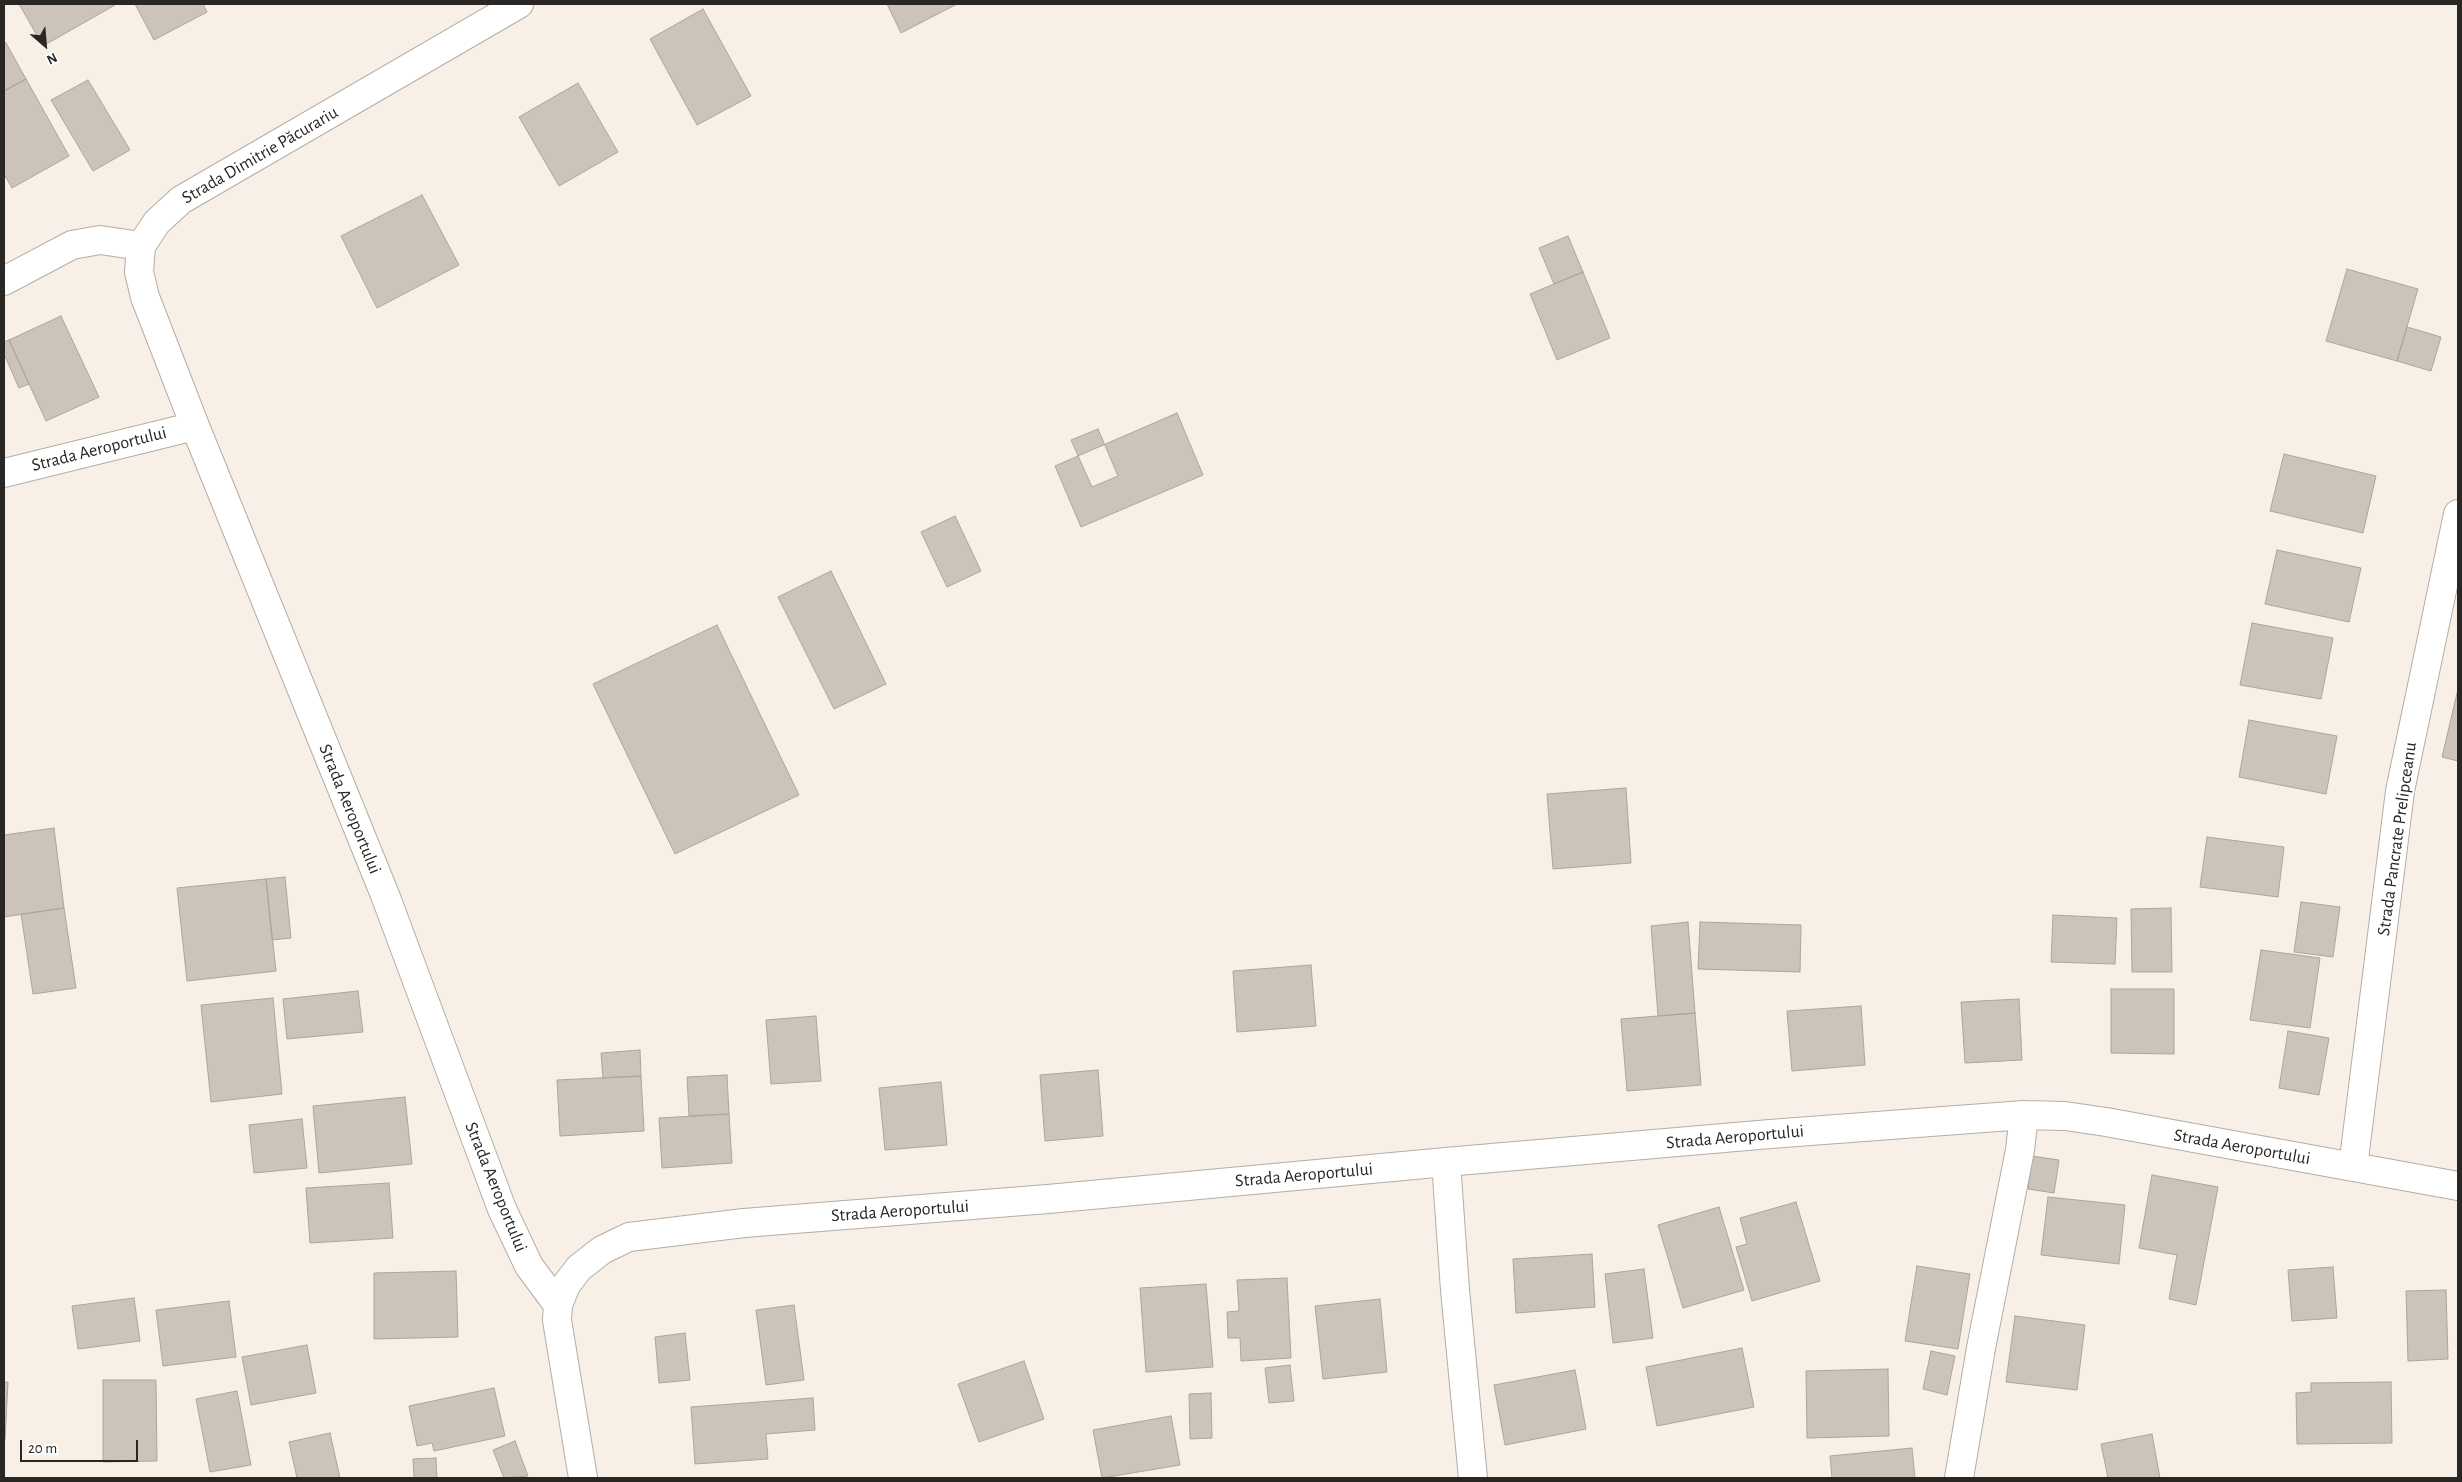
<!DOCTYPE html>
<html>
<head>
<meta charset="utf-8">
<style>
  body { margin:0 }
  #map { position:relative; width:2462px; height:1482px; overflow:hidden; background:#f8efe6; font-family:"Alegreya Sans",sans-serif }
  canvas { display:block }
  .frame { position:absolute; inset:0; border:5px solid #292623; pointer-events:none }
  .north { position:absolute; left:20px; top:20px; width:50px; height:50px; -webkit-text-stroke:4px #fff; paint-order:stroke; rotate:153deg; font-size:14px; font-weight:700; line-height:20px; text-align:center; color:#292623 }
  .north::after { content:''; display:block; margin:auto; width:18px; height:22px; background:#292623; clip-path:polygon(50% 0,100% 100%,50% 72%,0 100%) }
  .scale { position:absolute; left:20px; top:1440px; width:118px; height:22px; box-sizing:border-box; border:2px solid #292623; border-top:0; padding-left:6px; font-size:15px; line-height:18px; white-space:nowrap; color:#292623; -webkit-text-stroke:4px #fff; paint-order:stroke }
</style>
</head>
<body>
<div id="map">
<canvas width="2462" height="1482"></canvas>
<div class="frame"></div>
<div class="north">N</div>
<div class="scale">20 m</div>
</div>
<script>
const c = document.querySelector('canvas').getContext('2d');
c.lineJoin = 'round';
function fill(path, color) { c.fillStyle = color; c.fill(path, 'evenodd'); }
const toPath = rows => new Path2D(rows.map(r => 'M' + r).join(''));
function strokePath(path, color, width, dash) { c.strokeStyle = color; c.lineWidth = width; c.lineCap = dash ? 'butt' : 'round'; c.setLineDash(dash || []); c.stroke(path); }
function write(font, color, halo, rows, align = 'center') {
  c.font = font + ' "Alegreya Sans",sans-serif'; c.lineWidth = 4; c.setLineDash([]); c.textBaseline = 'middle'; c.strokeStyle = halo; c.fillStyle = color; for (const [text, x, y, turn = 0] of rows) {
    c.save(); c.translate(x, y); c.rotate((+turn || 0) * Math.PI / 180); c.textAlign = isNaN(turn) ? turn : align; if (halo) c.strokeText(text, 0, 0); c.fillText(text, 0, 0); c.restore();
  }
}
const building = toPath([
  [19,4,114,4,115,5,43,46,19,4],
  [135,4,203,4,207,12,154,40,135,4],
  [887,4,957,4,901,33,887,4],
  [703,9,751,96,697,125,650,39,703,9],
  [6,43,26,79,4,91,4,44,6,43],
  [26,79,69,156,12,188,4,174,4,91,26,79],
  [88,80,130,150,93,171,51,100,88,80],
  [578,83,618,152,559,186,519,117,578,83],
  [422,195,459,265,377,308,341,236,422,195],
  [1568,236,1583,272,1554,284,1539,248,1568,236],
  [2347,269,2418,289,2397,361,2326,341,2347,269],
  [1583,272,1610,338,1557,360,1530,294,1583,272],
  [61,316,99,397,46,421,9,340,61,316],
  [2407,327,2441,337,2431,371,2397,361,2407,327],
  [9,340,29,384,19,388,4,354,4,342,9,340],
  [1177,413,1203,475,1081,527,1055,466,1177,413],
  [1098,429,1118,476,1092,487,1071,440,1098,429],
  [2284,454,2376,476,2363,533,2270,511,2284,454],
  [955,516,981,571,947,587,921,532,955,516],
  [2277,550,2361,568,2349,622,2265,604,2277,550],
  [831,571,886,684,834,709,778,597,831,571],
  [2252,623,2333,638,2321,699,2240,685,2252,623],
  [717,625,799,795,675,854,593,684,717,625],
  [2458,689,2458,761,2442,757,2458,689],
  [2249,720,2337,736,2326,794,2239,777,2249,720],
  [1626,788,1631,863,1553,869,1547,794,1626,788],
  [54,828,64,908,4,917,4,835,54,828],
  [2207,837,2284,847,2278,897,2200,887,2207,837],
  [285,877,291,938,272,940,266,879,285,877],
  [266,879,276,971,187,981,177,888,266,879],
  [2301,902,2340,907,2333,957,2294,952,2301,902],
  [64,908,76,988,33,994,21,914,64,908],
  [2171,908,2172,972,2132,972,2131,909,2171,908],
  [2053,915,2117,918,2115,964,2051,962,2053,915],
  [1688,922,1695,1013,1658,1016,1651,926,1688,922],
  [1700,922,1801,925,1800,972,1698,969,1700,922],
  [2261,950,2320,958,2310,1028,2250,1020,2261,950],
  [1311,965,1316,1026,1237,1032,1233,971,1311,965],
  [2111,989,2174,989,2174,1054,2111,1053,2111,989],
  [358,991,363,1032,287,1039,283,999,358,991],
  [273,998,282,1094,211,1102,201,1005,273,998],
  [2019,999,2022,1060,1965,1063,1961,1002,2019,999],
  [1861,1006,1865,1065,1792,1071,1787,1011,1861,1006],
  [1695,1013,1701,1085,1627,1091,1621,1019,1695,1013],
  [816,1016,821,1081,771,1084,766,1020,816,1016],
  [2288,1031,2329,1038,2319,1095,2279,1088,2288,1031],
  [640,1050,641,1076,603,1078,601,1053,640,1050],
  [1098,1070,1103,1136,1045,1141,1040,1075,1098,1070],
  [727,1075,729,1114,689,1116,687,1077,727,1075],
  [641,1076,644,1131,560,1136,557,1080,641,1076],
  [941,1082,947,1145,885,1150,879,1088,941,1082],
  [405,1097,412,1164,319,1173,313,1106,405,1097],
  [729,1114,732,1163,662,1168,659,1118,729,1114],
  [302,1119,307,1168,254,1173,249,1125,302,1119],
  [2032,1156,2059,1160,2054,1193,2028,1189,2032,1156],
  [2152,1175,2218,1187,2196,1305,2169,1299,2177,1255,2139,1248,2152,1175],
  [389,1183,393,1238,310,1243,306,1188,389,1183],
  [2048,1197,2125,1205,2119,1264,2041,1255,2048,1197],
  [1796,1202,1820,1281,1752,1301,1736,1247,1747,1244,1740,1218,1796,1202],
  [1719,1207,1744,1290,1683,1308,1658,1225,1719,1207],
  [1592,1254,1595,1307,1516,1313,1513,1259,1592,1254],
  [1917,1266,1970,1274,1958,1349,1905,1341,1917,1266],
  [2333,1267,2337,1318,2292,1321,2288,1270,2333,1267],
  [1644,1269,1653,1338,1613,1343,1605,1274,1644,1269],
  [456,1271,458,1337,374,1339,374,1273,456,1271],
  [1287,1278,1291,1358,1241,1361,1240,1338,1228,1338,1227,1312,1239,1311,1237,1280,1287,1278],
  [1206,1284,1213,1367,1146,1372,1140,1288,1206,1284],
  [2446,1290,2448,1359,2408,1361,2406,1291,2446,1290],
  [134,1298,140,1341,78,1349,72,1306,134,1298],
  [1380,1299,1387,1372,1323,1379,1315,1306,1380,1299],
  [229,1301,236,1357,163,1366,156,1310,229,1301],
  [794,1305,804,1380,766,1385,756,1310,794,1305],
  [2015,1316,2085,1325,2077,1390,2006,1382,2015,1316],
  [685,1333,690,1380,659,1383,655,1337,685,1333],
  [307,1345,316,1393,251,1405,242,1357,307,1345],
  [1742,1348,1754,1407,1657,1426,1646,1367,1742,1348],
  [1931,1351,1955,1356,1947,1395,1923,1389,1931,1351],
  [1024,1361,1044,1419,979,1442,958,1384,1024,1361],
  [1290,1365,1294,1401,1269,1403,1265,1368,1290,1365],
  [1888,1369,1889,1436,1807,1438,1806,1371,1888,1369],
  [1575,1370,1586,1429,1505,1445,1494,1385,1575,1370],
  [103,1380,156,1380,157,1461,103,1462,103,1380],
  [4,1382,8,1382,5,1440,4,1440,4,1382],
  [2391,1382,2392,1443,2297,1444,2296,1393,2311,1392,2311,1383,2391,1382],
  [494,1388,505,1436,434,1451,432,1443,417,1446,409,1406,494,1388],
  [237,1391,251,1465,210,1472,196,1399,237,1391],
  [1211,1393,1212,1438,1190,1439,1189,1394,1211,1393],
  [813,1398,815,1430,766,1434,768,1459,695,1464,691,1407,813,1398],
  [1171,1416,1180,1465,1102,1478,1093,1430,1171,1416],
  [330,1433,340,1478,297,1478,289,1442,330,1433],
  [2152,1434,2160,1478,2108,1478,2101,1444,2152,1434],
  [515,1441,528,1476,504,1478,493,1450,515,1441],
  [1912,1448,1915,1478,1832,1478,1830,1456,1912,1448],
  [436,1458,437,1478,414,1478,413,1459,436,1458]
]);
const minor = toPath([
  [519,4,181,200,157,222,141,246,139,272,145,297,195,426,385,895,502,1209,529,1266,558,1305],
  [4,281,72,245,100,240,141,246],
  [4,473,195,426],
  [1446,1162,1455,1290,1473,1478],
  [2353,1167,2400,791,2458,514],
  [583,1478,557,1320,558,1305,566,1285,579,1268,602,1250,629,1237,744,1223,1048,1199,1446,1162,1770,1134,2024,1115,2065,1116,2106,1122,2458,1186],
  [1959,1478,1981,1348,2020,1150,2024,1115]
]);
const streetNames = [
  ["Strada Dimitrie Păcurariu",260,155,-30],
  ["Strada Aeroportului",99,449,-14],
  ["Strada Aeroportului",350,809,68],
  ["Strada Pancrate Prelipceanu",2397,839,-82],
  ["Strada Aeroportului",1735,1137,-5],
  ["Strada Aeroportului",2242,1147,10],
  ["Strada Aeroportului",1304,1175,-5],
  ["Strada Aeroportului",496,1187,68],
  ["Strada Aeroportului",900,1211,-4]
];
fill(building, '#ccc3bb');
strokePath(building, '#ada59d', 1);
strokePath(minor, '#b5ada5', 30);
strokePath(minor, '#fff', 28);
write('18px', '#292623', '#fff', streetNames);
</script>
</body>
</html>
